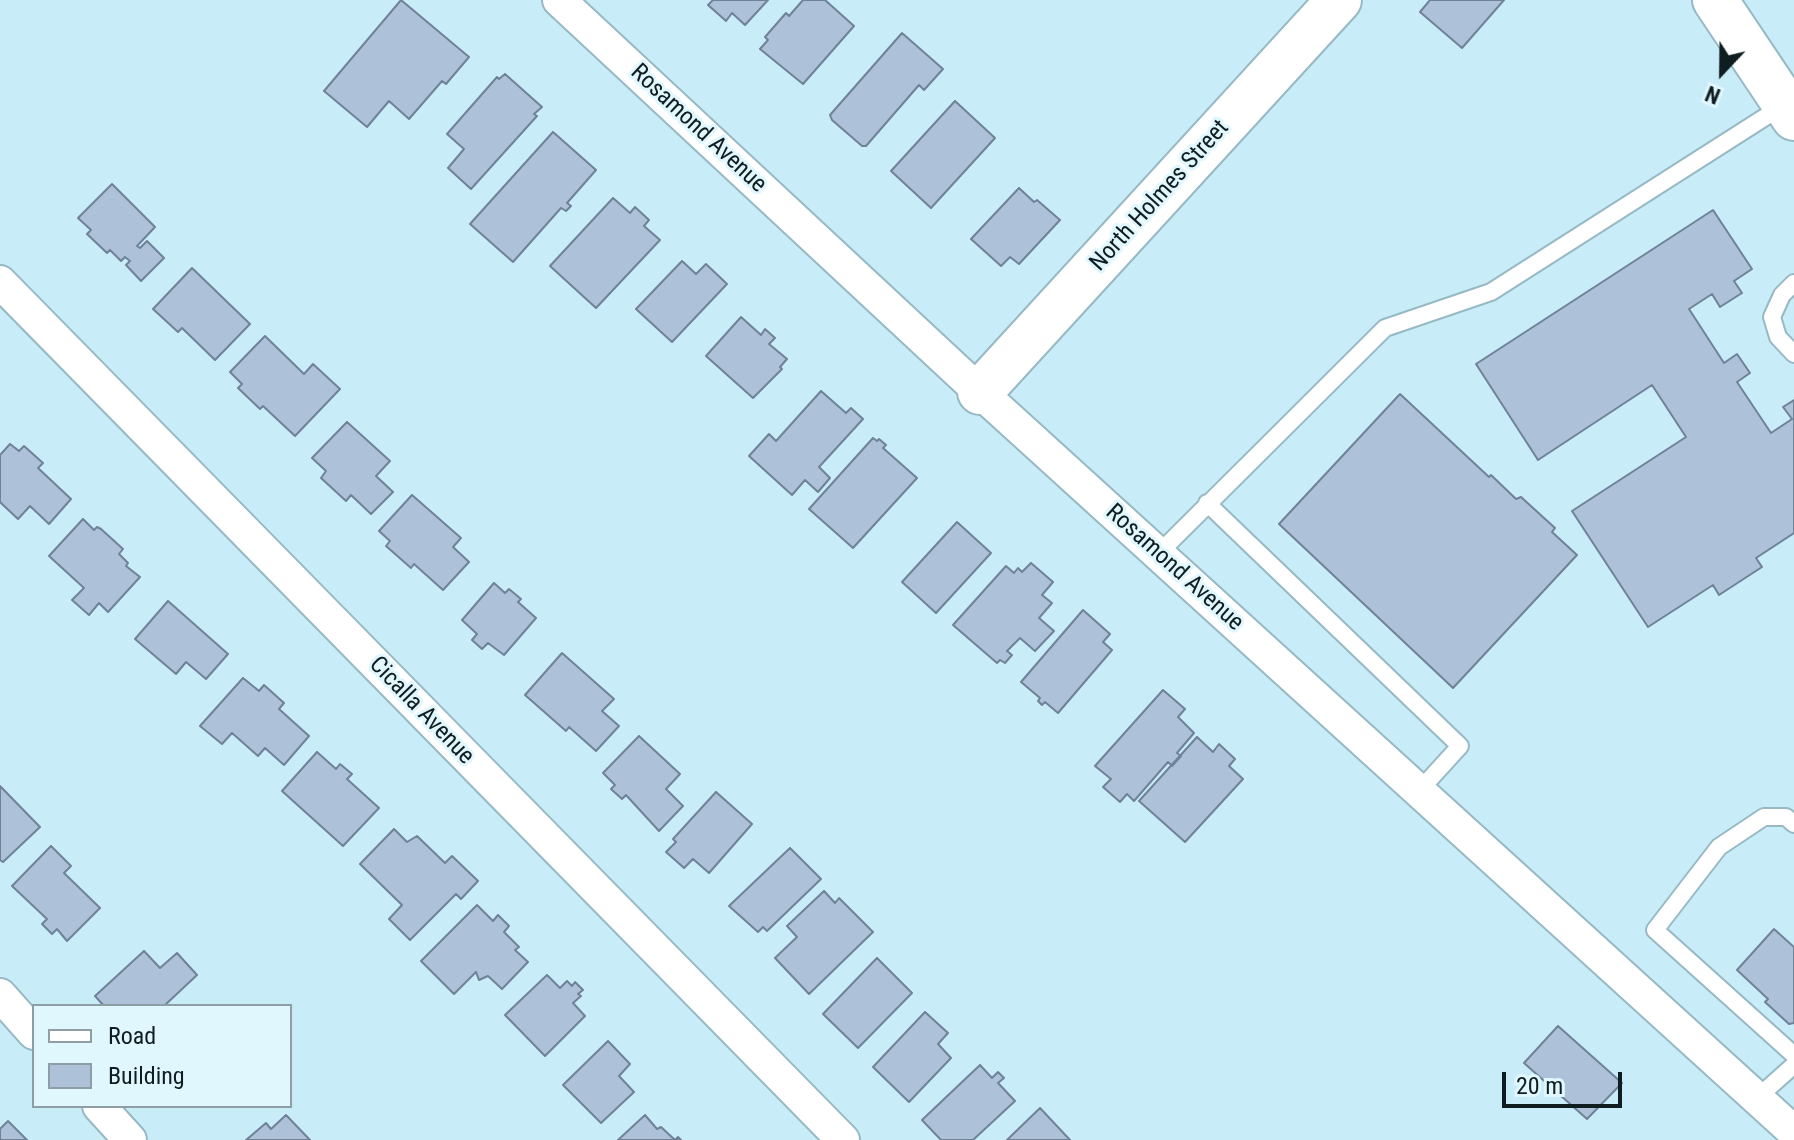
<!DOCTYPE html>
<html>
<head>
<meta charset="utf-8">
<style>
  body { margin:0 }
  #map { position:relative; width:1794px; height:1140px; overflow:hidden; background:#c8ecf8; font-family:"Roboto Condensed",sans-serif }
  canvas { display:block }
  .legend { position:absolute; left:32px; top:1004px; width:260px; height:104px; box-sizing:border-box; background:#e1f7fe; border:2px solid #8d9fa5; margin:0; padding:10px 14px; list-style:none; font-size:24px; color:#0f1c20 }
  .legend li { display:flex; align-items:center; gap:16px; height:40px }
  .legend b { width:40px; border:2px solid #8d9fa5 }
  .north { position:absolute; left:1682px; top:32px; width:80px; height:80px; -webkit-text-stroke:6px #e1f7fe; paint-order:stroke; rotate:202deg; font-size:22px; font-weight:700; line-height:32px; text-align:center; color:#0f1c20 }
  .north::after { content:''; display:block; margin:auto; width:28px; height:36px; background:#0f1c20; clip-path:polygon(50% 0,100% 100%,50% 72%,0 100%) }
  .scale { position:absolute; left:1502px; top:1072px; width:120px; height:36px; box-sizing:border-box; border:4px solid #0f1c20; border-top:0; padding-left:10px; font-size:24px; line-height:28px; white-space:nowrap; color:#0f1c20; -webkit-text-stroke:6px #e1f7fe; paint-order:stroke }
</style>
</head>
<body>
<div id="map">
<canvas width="1794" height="1140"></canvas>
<ul class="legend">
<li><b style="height:10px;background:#fff"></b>Road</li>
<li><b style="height:22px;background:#adc1d9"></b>Building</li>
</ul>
<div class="north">N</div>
<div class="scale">20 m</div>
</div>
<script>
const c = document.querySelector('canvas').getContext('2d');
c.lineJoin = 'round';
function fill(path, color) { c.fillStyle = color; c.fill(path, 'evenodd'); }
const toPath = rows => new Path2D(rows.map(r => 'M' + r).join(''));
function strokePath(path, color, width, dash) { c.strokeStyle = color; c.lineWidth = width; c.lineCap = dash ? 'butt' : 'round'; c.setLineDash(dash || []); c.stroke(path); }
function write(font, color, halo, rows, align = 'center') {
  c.font = font + ' "Roboto Condensed",sans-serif'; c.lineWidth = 6; c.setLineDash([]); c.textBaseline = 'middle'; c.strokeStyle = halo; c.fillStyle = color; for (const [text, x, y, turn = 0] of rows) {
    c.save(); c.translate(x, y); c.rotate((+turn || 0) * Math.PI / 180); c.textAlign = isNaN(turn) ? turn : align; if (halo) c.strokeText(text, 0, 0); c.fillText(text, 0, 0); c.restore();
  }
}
const building = toPath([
  [401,0,469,57,446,84,442,81,409,119,389,101,367,127,324,91,401,0],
  [713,0,768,0,745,25,732,13,726,21,708,5,713,0],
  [803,0,825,0,854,26,803,84,760,49,768,40,765,37,786,13,789,16,803,0],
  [1430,0,1504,0,1462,48,1420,12,1430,0],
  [902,33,943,69,924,90,919,85,866,146,862,146,832,120,830,115,902,33],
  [505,74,542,107,534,114,537,116,471,189,448,168,464,149,447,134,497,77,499,79,505,74],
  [955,101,995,138,931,208,891,171,955,101],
  [553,132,596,170,567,203,571,206,566,211,561,208,513,262,470,224,553,132],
  [112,184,155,227,137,246,140,248,147,241,164,258,141,281,126,265,130,261,125,257,121,261,110,250,107,253,87,234,91,230,78,218,112,184],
  [1019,188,1034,202,1037,200,1060,220,1019,264,1010,257,1001,266,971,239,1019,188],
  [613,198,630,213,635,207,649,220,644,226,660,240,596,308,550,266,613,198],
  [1713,210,1752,269,1734,281,1742,293,1720,307,1712,294,1689,309,1724,363,1737,354,1750,373,1737,382,1771,433,1792,419,1783,407,1794,400,1794,533,1756,558,1762,567,1719,595,1713,585,1648,627,1572,511,1686,437,1652,385,1538,460,1476,364,1713,210],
  [682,261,696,274,706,264,727,284,672,342,636,309,682,261],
  [192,268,250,324,215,360,182,328,178,332,153,309,192,268],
  [741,317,761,335,765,329,775,338,769,344,787,359,780,367,782,369,753,398,706,356,741,317],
  [265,336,304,374,313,364,340,389,295,436,263,406,260,409,238,388,242,384,230,372,265,336],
  [821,391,846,413,851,408,863,419,819,467,830,478,818,492,805,480,792,495,749,456,769,434,776,441,821,391],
  [1400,394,1489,477,1491,475,1516,499,1521,497,1555,528,1552,532,1577,555,1453,688,1279,524,1400,394],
  [347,422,390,461,376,476,393,492,371,514,351,495,346,501,321,478,326,471,312,458,347,422],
  [873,438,877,441,879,439,886,445,883,448,917,478,853,548,809,509,873,438],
  [10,444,19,451,24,446,43,463,38,468,71,499,49,524,30,506,18,519,0,502,0,455,10,444],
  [412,495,461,538,453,547,469,562,443,590,414,564,411,568,386,546,390,541,379,531,412,495],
  [83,519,94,530,97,527,101,529,123,549,119,554,128,563,126,566,140,577,108,612,99,603,89,615,72,600,84,588,49,556,83,519],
  [957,522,991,553,936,613,902,582,957,522],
  [1031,563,1053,582,1042,595,1052,603,1039,618,1054,631,1035,651,1020,638,1007,651,1012,655,1005,663,1000,660,997,663,953,625,1006,566,1014,573,1018,568,1022,572,1031,563],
  [494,583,505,593,509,589,521,599,518,602,536,618,504,655,488,643,482,649,472,640,477,634,462,620,494,583],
  [168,601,228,654,206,679,186,662,176,674,135,639,168,601],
  [1083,610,1110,634,1103,642,1112,650,1058,713,1045,702,1042,705,1038,701,1040,698,1021,682,1083,610],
  [562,653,614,699,602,711,619,726,596,751,569,727,566,731,525,695,562,653],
  [243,678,259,691,264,685,284,703,279,709,309,736,284,765,265,748,258,756,232,733,222,744,200,726,243,678],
  [1163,690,1185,709,1178,717,1194,733,1177,753,1181,756,1172,766,1168,762,1134,801,1127,794,1120,802,1103,787,1111,779,1095,766,1163,690],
  [639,736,680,774,666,789,683,806,659,831,626,795,622,799,611,789,615,785,603,773,639,736],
  [1197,737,1213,752,1219,744,1235,759,1229,766,1243,779,1185,842,1139,801,1197,737],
  [317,752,336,769,340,764,352,774,347,779,379,808,343,846,282,791,317,752],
  [0,786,40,827,3,862,0,860,0,786],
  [716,792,752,824,709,873,693,859,684,868,666,852,676,842,673,839,716,792],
  [394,829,407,842,417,836,445,863,452,856,478,881,461,899,456,894,410,940,389,919,402,905,360,864,394,829],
  [51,846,71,866,64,873,100,908,67,941,57,929,52,934,42,924,47,919,12,886,51,846],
  [790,848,821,879,767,931,763,927,758,932,729,906,790,848],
  [824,891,835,903,839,898,873,932,809,994,775,958,797,937,787,926,824,891],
  [477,905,493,921,498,915,509,926,504,932,519,947,515,950,528,962,502,989,488,976,479,980,476,972,454,994,421,961,477,905],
  [1774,929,1794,947,1794,1023,1789,1024,1765,1002,1768,999,1737,970,1774,929],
  [144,951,160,968,177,953,197,975,164,1006,104,1006,95,996,144,951],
  [877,958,912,993,858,1048,823,1014,877,958],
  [547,975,560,988,567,981,572,986,575,982,583,990,578,994,581,996,573,1003,585,1016,545,1056,505,1015,547,975],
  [925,1012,948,1033,938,1044,951,1058,909,1102,873,1067,925,1012],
  [1558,1026,1622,1083,1587,1119,1524,1063,1558,1026],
  [608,1041,630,1064,619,1076,634,1092,601,1123,563,1085,608,1041],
  [980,1065,992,1078,998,1072,1004,1078,998,1083,1015,1101,973,1140,941,1140,922,1120,980,1065],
  [1040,1108,1070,1140,1007,1140,1040,1108],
  [286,1115,310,1140,246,1140,266,1123,271,1129,286,1115],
  [645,1115,657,1129,661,1127,675,1140,678,1137,681,1140,618,1140,645,1115],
  [8,1121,27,1140,0,1140,0,1129,8,1121]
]);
const lane = toPath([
  [1794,283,1782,295,1772,317,1778,337,1794,354],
  [1207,503,1460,746,1419,791],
  [1158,554,1385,328,1491,292,1784,105],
  [1794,824,1786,817,1764,817,1719,847,1655,930,1794,1055],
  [1757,1098,1794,1065]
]);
const street = toPath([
  [559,0,980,392,1794,1132],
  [0,282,843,1140],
  [0,995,34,1033],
  [99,1106,130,1140]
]);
const secondary = toPath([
  [1715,0,1794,118],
  [980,392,1339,0]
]);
const streetNames = [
  ["Rosamond Avenue",698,129,43],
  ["North Holmes Street",1160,196,-48],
  ["Rosamond Avenue",1174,568,42],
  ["Cicalla Avenue",421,711,46]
];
fill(building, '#adc1d9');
strokePath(building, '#6f8298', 2);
strokePath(lane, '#97b9c4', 20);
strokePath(street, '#97b9c4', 36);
strokePath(secondary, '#97b9c4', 48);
strokePath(lane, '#fff', 16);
strokePath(street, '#fff', 32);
strokePath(secondary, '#fff', 44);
write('24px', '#0f1c20', '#e1f7fe', streetNames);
</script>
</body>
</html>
